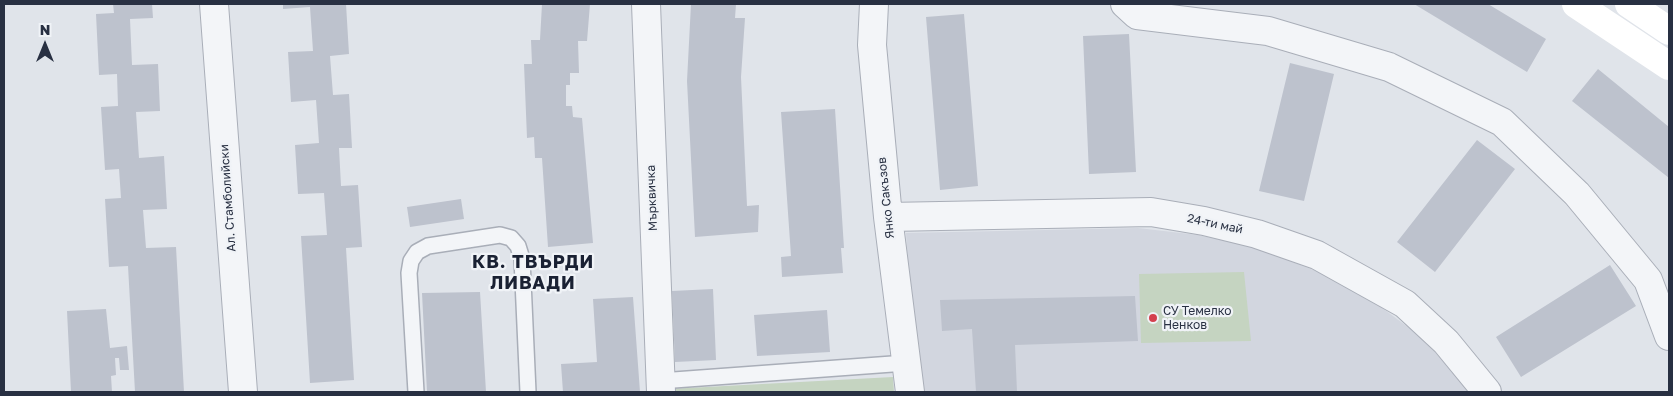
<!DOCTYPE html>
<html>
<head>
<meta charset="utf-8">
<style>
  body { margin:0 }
  #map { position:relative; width:1673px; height:396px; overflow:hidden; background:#e0e4ea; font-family:"Golos Text",sans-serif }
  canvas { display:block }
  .frame { position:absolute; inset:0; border:5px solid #283042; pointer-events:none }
  .north { position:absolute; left:20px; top:20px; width:50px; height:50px; -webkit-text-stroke:4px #f0f3f7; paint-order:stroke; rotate:0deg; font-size:14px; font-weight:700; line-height:20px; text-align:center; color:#283042 }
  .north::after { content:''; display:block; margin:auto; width:18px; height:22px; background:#283042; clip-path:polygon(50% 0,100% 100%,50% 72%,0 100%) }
</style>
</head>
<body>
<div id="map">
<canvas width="1673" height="396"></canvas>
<div class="frame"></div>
<div class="north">N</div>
</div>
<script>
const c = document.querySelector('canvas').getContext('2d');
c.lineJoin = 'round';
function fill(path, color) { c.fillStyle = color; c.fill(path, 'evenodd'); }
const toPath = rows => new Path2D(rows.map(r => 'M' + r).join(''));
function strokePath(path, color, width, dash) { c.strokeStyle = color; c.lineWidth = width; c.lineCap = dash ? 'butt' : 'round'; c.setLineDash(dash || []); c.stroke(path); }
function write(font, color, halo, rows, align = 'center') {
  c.font = font + ' "Golos Text",sans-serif'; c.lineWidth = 4.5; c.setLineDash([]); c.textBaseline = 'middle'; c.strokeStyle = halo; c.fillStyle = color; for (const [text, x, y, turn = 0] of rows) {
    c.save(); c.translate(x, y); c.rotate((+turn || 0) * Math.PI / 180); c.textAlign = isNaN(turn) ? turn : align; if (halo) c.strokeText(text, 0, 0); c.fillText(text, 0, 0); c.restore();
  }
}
const built = toPath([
  [1138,228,1198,235,1254,247,1316,271,1370,299,1420,336,1472,392,916,392,906,233]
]);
const green = toPath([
  [1244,272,1251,341,1141,343,1139,274],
  [893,377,894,392,670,392,669,389]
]);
const building = toPath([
  [113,4,152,4,153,18,130,19,132,65,158,64,160,111,136,112,139,158,164,156,167,209,143,210,146,248,176,247,184,392,135,392,128,266,109,267,105,199,121,198,119,169,105,170,101,107,118,106,117,74,99,75,96,14,114,13],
  [283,4,346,4,349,54,330,56,333,95,349,94,352,148,339,148,341,186,358,185,362,247,346,248,354,380,310,383,301,236,327,235,324,193,298,194,295,145,319,143,316,100,291,102,288,52,313,51,310,7,283,9],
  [542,4,590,4,587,41,578,41,579,73,570,73,570,85,566,85,566,106,572,106,573,117,582,118,593,243,548,247,542,158,535,158,534,137,527,138,524,64,532,64,531,40,540,40],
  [691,4,736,4,735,18,745,18,741,77,747,206,759,205,758,232,695,237,687,81],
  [1414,4,1488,4,1546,39,1527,72],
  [964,14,978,186,940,190,926,17],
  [1129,34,1136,172,1089,174,1083,36],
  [1290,63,1334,74,1304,201,1259,191],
  [1598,69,1669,127,1669,178,1572,101],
  [835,109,844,248,841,248,843,273,782,277,781,257,791,256,781,112],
  [1477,140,1515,169,1435,272,1397,242],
  [461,199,464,219,410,227,407,207],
  [1610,265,1636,306,1521,377,1496,337],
  [713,289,716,360,675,362,672,291],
  [480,292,486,392,427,392,422,293],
  [1135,296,1138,341,1015,345,1017,392,976,392,972,329,942,331,940,300],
  [633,297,640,392,563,392,561,364,597,362,593,299],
  [106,309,110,348,127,346,129,370,120,370,119,358,115,358,116,375,111,376,112,392,71,392,67,311],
  [827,310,830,352,757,356,754,315]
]);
const lane = toPath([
  [660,381,906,363],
  [416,392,409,273,411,261,417,252,428,246,500,235,511,238,518,246,522,259,528,392]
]);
const street = toPath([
  [214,4,243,392],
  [646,4,661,392],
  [874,4,872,45,888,217,910,392],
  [1125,4,1137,15,1268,31,1389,67,1502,122,1577,194,1648,280,1669,336],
  [888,217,1151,212,1204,221,1257,234,1317,255,1405,304,1446,342,1487,392]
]);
const secondary = toPath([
  [1576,4,1669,66],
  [1629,4,1669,31]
]);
const markers = [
  [1153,318,5,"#d4404e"]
];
const streetNames = [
  ["Ал. Стамболийски",228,198,-94],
  ["Мърквичка",652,198,-92],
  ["Янко Сакъзов",886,198,-96],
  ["24-ти май",1215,224,12]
];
const poiNames = [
  ["СУ Темелко",1163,311],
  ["Ненков",1163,325]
];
const districtNames = [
  ["КВ. ТВЪРДИ",533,262],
  ["ЛИВАДИ",533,283]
];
fill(built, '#d2d6df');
fill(green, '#c5d4c1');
fill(building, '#bdc2cd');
strokePath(lane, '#a9aeb8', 18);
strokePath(street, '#a9aeb8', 30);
strokePath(lane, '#f3f5f8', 15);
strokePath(street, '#f3f5f8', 28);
strokePath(secondary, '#fff', 28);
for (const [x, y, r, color] of markers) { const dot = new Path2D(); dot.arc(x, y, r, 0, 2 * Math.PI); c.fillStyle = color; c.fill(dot); strokePath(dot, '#f0f3f7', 2); }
write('12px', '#283042', '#f0f3f7', streetNames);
write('12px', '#283042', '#f0f3f7', poiNames, 'left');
c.letterSpacing = '1px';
write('bold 18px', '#1a2133', '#f0f3f7', districtNames);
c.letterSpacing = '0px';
</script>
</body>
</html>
